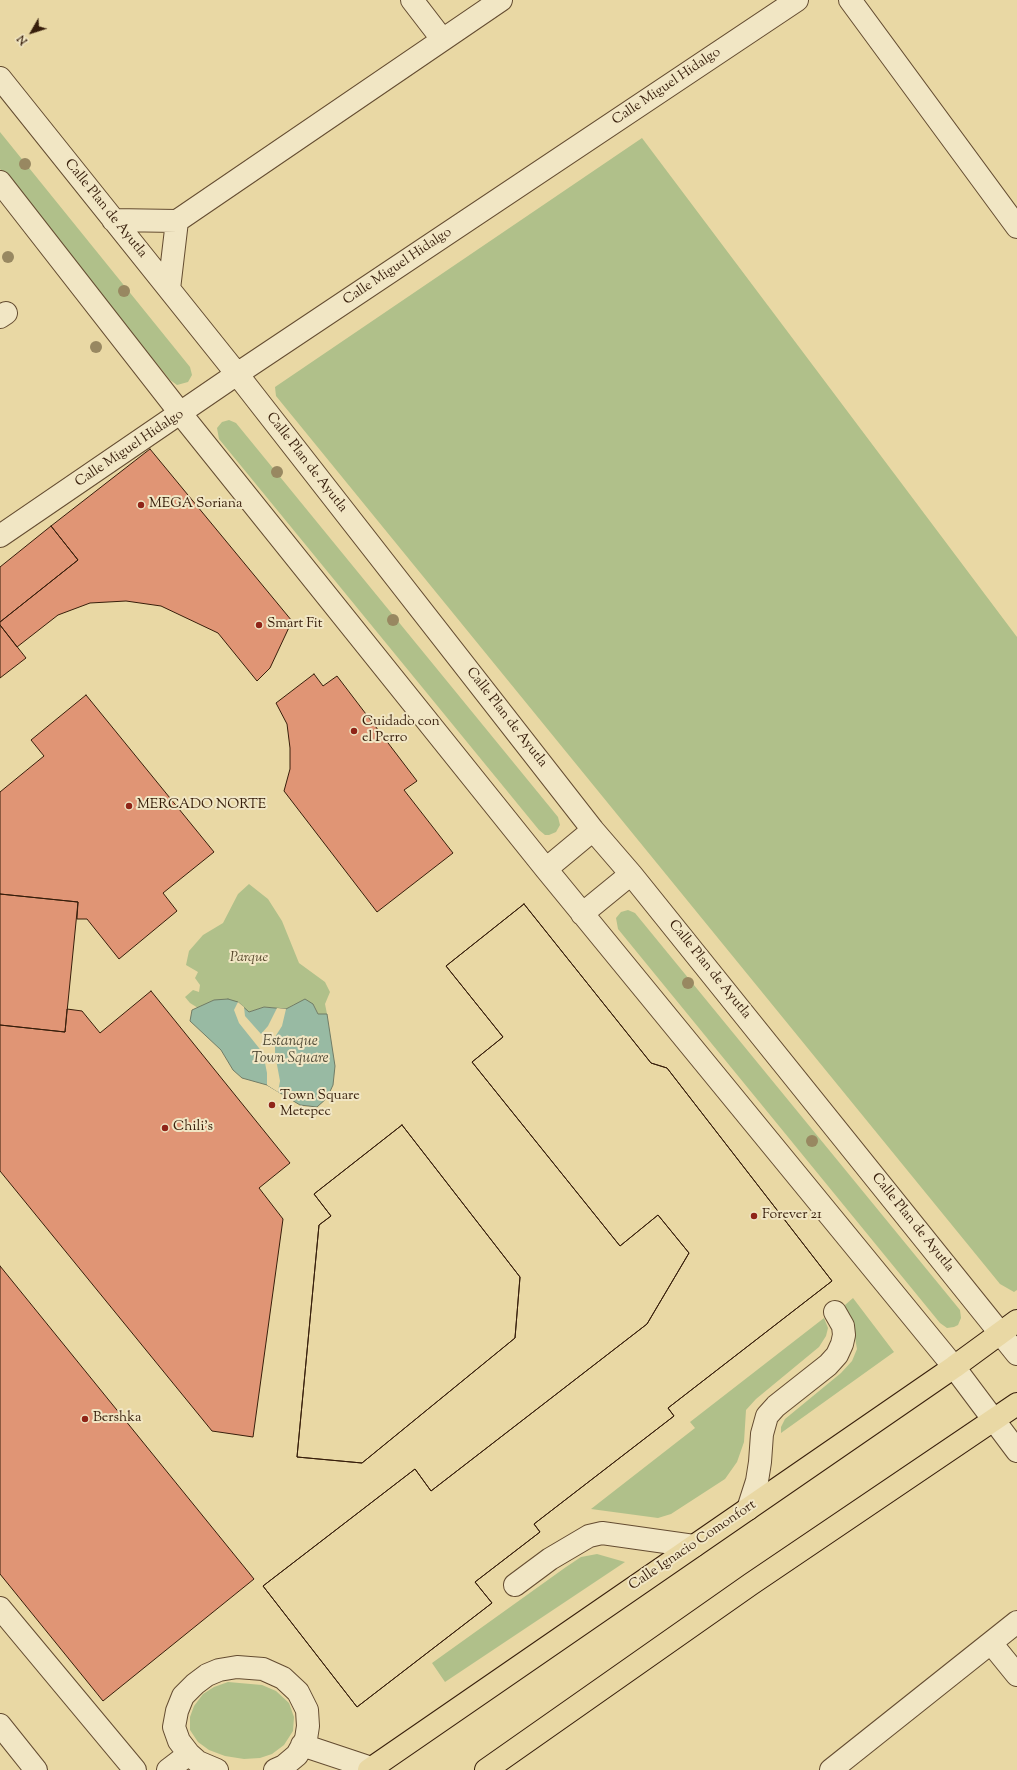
<!DOCTYPE html>
<html>
<head>
<meta charset="utf-8">
<style>
  body { margin:0 }
  #map { position:relative; width:1017px; height:1770px; overflow:hidden; background:#e9d8a4; font-family:"Sorts Mill Goudy",serif }
  canvas { display:block }
  .north { position:absolute; left:12px; top:12px; width:40px; height:40px; -webkit-text-stroke:3px #f1e6c4; paint-order:stroke; rotate:231deg; font-size:11px; font-weight:700; line-height:16px; text-align:center; color:#371e0b }
  .north::after { content:''; display:block; margin:auto; width:14px; height:18px; background:#371e0b; clip-path:polygon(50% 0,100% 100%,50% 72%,0 100%) }
</style>
</head>
<body>
<div id="map">
<canvas width="1017" height="1770"></canvas>
<div class="north">N</div>
</div>
<script>
const c = document.querySelector('canvas').getContext('2d');
c.lineJoin = 'round';
function fill(path, color) { c.fillStyle = color; c.fill(path, 'evenodd'); }
const toPath = rows => new Path2D(rows.map(r => 'M' + r).join(''));
function strokePath(path, color, width, dash) { c.strokeStyle = color; c.lineWidth = width; c.lineCap = dash ? 'butt' : 'round'; c.setLineDash(dash || []); c.stroke(path); }
function write(font, color, halo, rows, align = 'center') {
  c.font = font + ' "Sorts Mill Goudy",serif'; c.lineWidth = 4; c.setLineDash([]); c.textBaseline = 'middle'; c.strokeStyle = halo; c.fillStyle = color; for (const [text, x, y, turn = 0] of rows) {
    c.save(); c.translate(x, y); c.rotate((+turn || 0) * Math.PI / 180); c.textAlign = isNaN(turn) ? turn : align; if (halo) c.strokeText(text, 0, 0); c.fillText(text, 0, 0); c.restore();
  }
}
const green = toPath([
  [0,132,190,367,192,375,188,382,177,385,170,380,0,169],
  [642,138,1017,637,1017,1290,1014,1292,1000,1284,276,396,275,387],
  [229,420,236,423,558,817,560,825,556,832,549,835,545,835,539,830,219,439,217,428,222,422],
  [249,884,268,899,282,921,299,963,325,982,330,992,325,1004,327,1014,318,1014,313,1004,295,1004,286,1009,264,1007,249,1012,214,1000,198,1008,190,1003,185,997,193,990,199,992,200,985,195,978,198,972,186,965,189,951,203,935,223,923,238,894],
  [628,910,635,913,960,1310,961,1318,958,1325,954,1327,947,1328,940,1323,618,929,616,918,621,912],
  [853,1298,894,1352,781,1433,781,1427,785,1419,841,1373,852,1361,857,1349,854,1332,845,1305],
  [824,1318,828,1328,826,1336,819,1347,756,1399,746,1410,744,1442,737,1462,725,1479,671,1514,658,1518,591,1509,695,1428,690,1422],
  [597,1554,625,1562,445,1682,432,1663,566,1567,581,1557],
  [228,1682,262,1685,276,1691,289,1703,294,1717,293,1731,284,1745,272,1754,260,1758,244,1759,225,1756,209,1750,198,1742,190,1730,190,1717,194,1706,203,1694,214,1687]
]);
const water = toPath([
  [228,999,238,1002,249,1012,264,1007,286,1009,305,999,313,1004,318,1014,327,1014,335,1066,333,1085,327,1098,317,1107,300,1105,267,1085,242,1078,233,1070,221,1050,190,1021,192,1010,214,1000,228,999]
]);
const pier = toPath([
  [238,1002,244,1007,245,1016,261,1034,268,1026,277,1008,286,1009,282,1026,275,1037,275,1054,280,1081,278,1092,267,1085,267,1073,263,1053,239,1023,234,1010]
]);
const building = toPath([
  [150,449,292,621,270,668,257,681,218,633,161,606,126,601,90,603,58,615,17,647,0,625,0,622,78,560,51,526,150,449],
  [51,526,78,560,0,622,0,567,51,526],
  [0,625,26,658,0,678,0,625],
  [314,674,323,686,337,676,417,781,404,790,453,853,377,912,284,791,290,769,290,748,287,724,276,703,314,674],
  [86,695,214,852,163,893,177,911,119,959,87,919,77,919,78,902,0,894,0,792,44,756,31,740,86,695],
  [0,894,78,902,65,1032,0,1025,0,894],
  [524,904,651,1063,667,1068,832,1281,668,1408,674,1416,534,1524,540,1532,475,1582,492,1603,357,1707,263,1586,415,1469,431,1491,647,1324,689,1253,658,1215,620,1246,472,1062,503,1037,446,966,524,904],
  [524,904,651,1063,667,1068,832,1281,668,1408,674,1416,534,1524,540,1532,475,1582,492,1603,357,1707,263,1586,415,1469,431,1491,647,1324,689,1253,658,1215,620,1246,472,1062,503,1037,446,966,524,904],
  [151,991,290,1163,259,1188,283,1219,253,1437,212,1431,0,1171,0,1025,65,1032,67,1009,82,1011,100,1033,151,991],
  [402,1125,520,1277,515,1338,362,1463,297,1457,319,1225,331,1216,314,1194,402,1125],
  [402,1125,520,1277,515,1338,362,1463,297,1457,319,1225,331,1216,314,1194,402,1125],
  [0,1266,254,1579,103,1701,0,1574,0,1266]
]);
const minor = toPath([
  [412,0,442,39],
  [850,0,1017,227],
  [0,78,237,374,593,830,631,874,1017,1354],
  [0,182,181,414,546,869,954,1367,1017,1451],
  [113,220,177,221,501,0],
  [169,289,177,221],
  [0,317,6,313],
  [0,536,237,374,797,0],
  [546,869,593,830],
  [582,914,631,874],
  [748,1509,757,1481,760,1462,762,1434,767,1416,776,1406,828,1365,837,1355,842,1344,844,1335,843,1326,835,1312],
  [515,1585,550,1559,589,1536,602,1533,694,1546],
  [0,1608,135,1770],
  [991,1643,1017,1675],
  [0,1725,36,1770],
  [302,1745,371,1768],
  [168,1770,189,1754],
  [217,1770,198,1762,189,1754,179,1741,174,1727,177,1711,183,1696,195,1684,207,1675,219,1670,237,1667,263,1669,283,1678,298,1692,307,1710,308,1726,306,1739,297,1755,284,1766,275,1770],
  [831,1770,1017,1622]
]);
const major = toPath([
  [369,1770,954,1367,1017,1321],
  [486,1770,751,1584,1017,1404]
]);
const trees = [
  [25,164],
  [8,257],
  [124,291],
  [96,347],
  [277,472],
  [393,620],
  [688,983],
  [812,1141]
];
const markers = [
  [141,505,4,"#8f2418"],
  [259,625,4,"#8f2418"],
  [354,731,4,"#8f2418"],
  [129,806,4,"#8f2418"],
  [272,1105,4,"#8f2418"],
  [165,1128,4,"#8f2418"],
  [754,1216,4,"#8f2418"],
  [85,1419,4,"#8f2418"]
];
const streetNames = [
  ["Calle Miguel Hidalgo",667,87,-34],
  ["Calle Plan de Ayutla",105,209,51],
  ["Calle Miguel Hidalgo",398,267,-34],
  ["Calle Miguel Hidalgo",130,449,-34],
  ["Calle Plan de Ayutla",306,463,52],
  ["Calle Plan de Ayutla",506,718,52],
  ["Calle Plan de Ayutla",709,970,51],
  ["Calle Plan de Ayutla",912,1223,51],
  ["Calle Ignacio Comonfort",693,1546,-34]
];
const poiNames = [
  ["MEGA Soriana",149,505],
  ["Smart Fit",267,625],
  ["Cuidado con",362,723],
  ["el Perro",362,739],
  ["MERCADO NORTE",137,806],
  ["Town Square",280,1097],
  ["Metepec",280,1113],
  ["Chili's",173,1128],
  ["Forever 21",762,1216],
  ["Bershka",93,1419]
];
const parkNames = [
  ["Parque",249,959]
];
const waterNames = [
  ["Estanque",290,1042],
  ["Town Square",290,1059]
];
fill(green, '#b0c08a');
fill(water, '#98baa3');
strokePath(water, '#717c66', 1);
fill(pier, '#e9d8a4');
fill(building, '#e09575');
strokePath(building, '#371e0b', 1);
strokePath(minor, '#644c31', 24);
strokePath(major, '#371e0b', 24);
strokePath(minor, '#f1e6c4', 22);
strokePath(major, '#e9d8a4', 22);
c.fillStyle = '#988861';
for (const [x, y] of trees) { c.beginPath(); c.arc(x, y, 6, 0, 2 * Math.PI); c.fill(); }
for (const [x, y, r, color] of markers) { const dot = new Path2D(); dot.arc(x, y, r, 0, 2 * Math.PI); c.fillStyle = color; c.fill(dot); strokePath(dot, '#f1e6c4', 1.5); }
write('14px', '#371e0b', '#f1e6c4', streetNames);
write('14px', '#371e0b', '#f1e6c4', poiNames, 'left');
write('italic 14px', '#55462b', '#f1e6c4', parkNames);
write('italic 15px', '#544d39', '#f1e6c4', waterNames);
</script>
</body>
</html>
